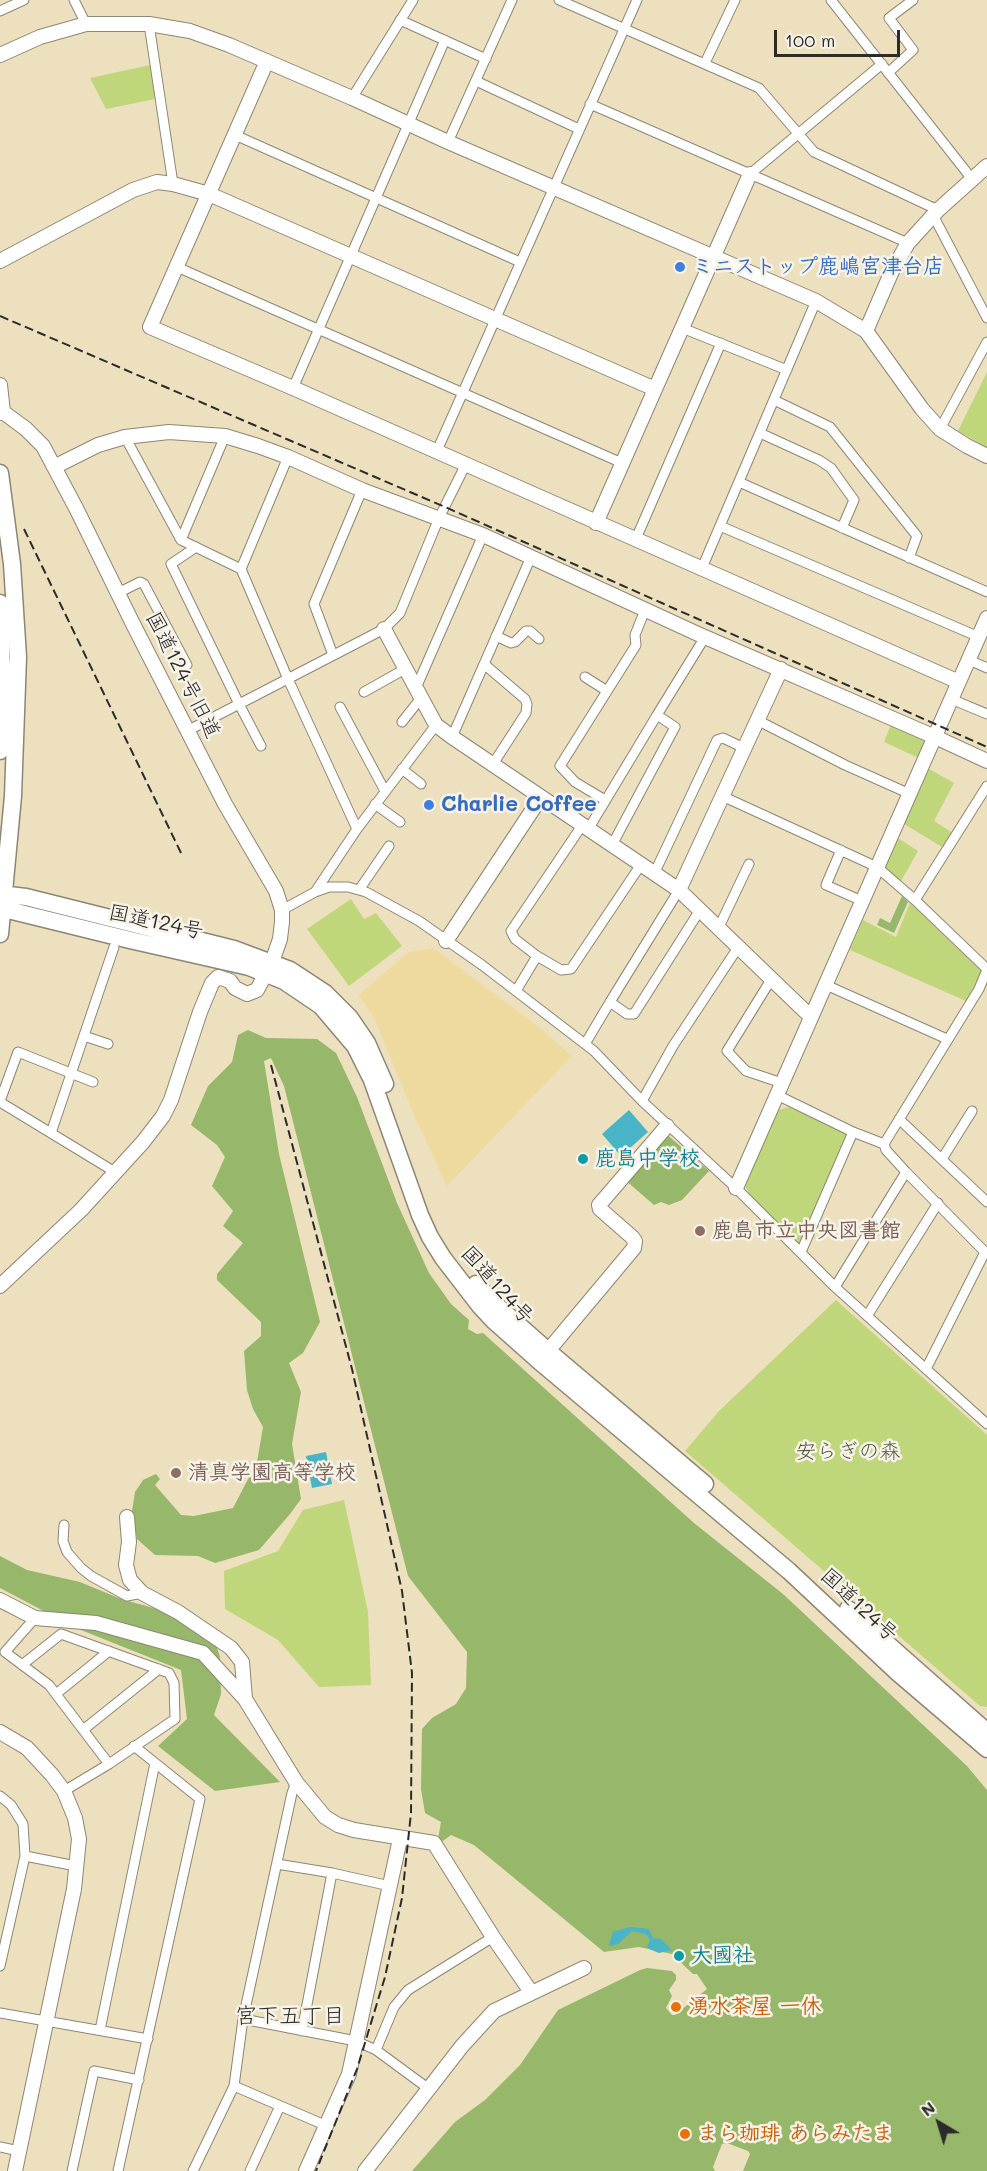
<!DOCTYPE html>
<html>
<head>
<meta charset="utf-8">
<style>
  body { margin:0 }
  #map { position:relative; width:987px; height:2171px; overflow:hidden; background:#ede0bf; font-family:Mali,sans-serif }
  canvas { display:block }
  .north { position:absolute; left:909px; top:2093px; width:60px; height:60px; -webkit-text-stroke:4px #f7f3e8; paint-order:stroke; rotate:322deg; font-size:16px; font-weight:700; line-height:24px; text-align:center; color:#2b2b2b }
  .north::after { content:''; display:block; margin:auto; width:21px; height:27px; background:#2b2b2b; clip-path:polygon(50% 0,100% 100%,50% 72%,0 100%) }
  .scale { position:absolute; left:774px; top:30px; width:126px; height:27px; box-sizing:border-box; border:3px solid #2b2b2b; border-top:0; padding-left:8px; font-size:18px; line-height:21px; white-space:nowrap; color:#2b2b2b; -webkit-text-stroke:4px #f7f3e8; paint-order:stroke }
</style>
</head>
<body>
<div id="map">
<canvas width="987" height="2171"></canvas>
<div class="north">N</div>
<div class="scale">100 m</div>
</div>
<script>
const c = document.querySelector('canvas').getContext('2d');
c.lineJoin = 'round';
function fill(path, color) { c.fillStyle = color; c.fill(path, 'evenodd'); }
const toPath = rows => new Path2D(rows.map(r => 'M' + r).join(''));
function strokePath(path, color, width, dash) { c.strokeStyle = color; c.lineWidth = width; c.lineCap = dash ? 'butt' : 'round'; c.setLineDash(dash || []); c.stroke(path); }
function write(font, color, halo, rows, align = 'center') {
  c.font = font + ' Mali,"Klee One",sans-serif'; c.lineWidth = 5; c.setLineDash([]); c.textBaseline = 'middle'; c.strokeStyle = halo; c.fillStyle = color; for (const [text, x, y, turn = 0] of rows) {
    c.save(); c.translate(x, y); c.rotate((+turn || 0) * Math.PI / 180); c.textAlign = isNaN(turn) ? turn : align; if (halo) c.strokeText(text, 0, 0); c.fillText(text, 0, 0); c.restore();
  }
}
const green = toPath([
  [155,64,160,98,106,109,90,78],
  [987,372,987,447,958,431],
  [892,722,928,737,921,759,884,742],
  [929,769,954,783,934,821,953,833,944,848,904,824],
  [898,838,918,851,901,881,882,867],
  [351,899,364,919,376,913,402,946,349,986,307,929],
  [910,903,982,972,966,1001,850,950,863,920,896,937],
  [789,1107,849,1133,800,1247,750,1195,745,1186,760,1145,778,1110],
  [836,1300,987,1435,987,1707,980,1706,685,1451,719,1411],
  [344,1500,368,1612,371,1685,319,1687,278,1640,225,1609,224,1571,278,1551,303,1510]
]);
const forest = toPath([
  [902,896,908,902,894,933,877,925,880,918,890,923],
  [248,1030,266,1038,317,1039,336,1053,357,1097,397,1203,429,1273,451,1304,469,1320,468,1329,477,1334,483,1333,694,1523,783,1594,967,1766,987,1790,987,2171,743,2171,750,2154,748,2151,727,2143,722,2144,713,2167,715,2171,412,2171,455,2122,485,2100,520,2065,558,2010,640,1970,647,1968,672,1971,676,1975,676,1980,669,1990,672,1996,666,2008,672,2015,675,2015,707,1989,697,1974,693,1974,672,1954,639,1947,604,1952,474,1845,451,1835,443,1841,438,1839,441,1822,425,1813,421,1789,422,1729,432,1718,456,1704,466,1688,467,1652,408,1576,284,1086,271,1058,264,1061,279,1154,320,1322,303,1353,289,1363,301,1392,292,1444,301,1499,290,1514,259,1550,215,1563,198,1556,155,1555,137,1539,132,1511,135,1492,143,1480,156,1474,160,1479,155,1485,181,1515,194,1516,233,1508,257,1462,263,1427,253,1409,247,1390,244,1351,261,1336,261,1322,217,1280,217,1274,243,1243,223,1226,233,1211,212,1186,225,1157,217,1145,191,1125,208,1086,232,1062,238,1035],
  [664,1132,709,1171,682,1200,669,1205,661,1202,654,1205,624,1179],
  [0,1556,27,1570,80,1582,121,1599,204,1622,211,1629,220,1657,221,1694,214,1715,280,1782,215,1791,158,1746,187,1719,181,1670,76,1628,0,1588]
]);
const sand = toPath([
  [433,948,540,1028,572,1056,447,1186,414,1115,373,1015,358,995,409,952]
]);
const water = toPath([
  [629,1110,648,1132,621,1156,602,1134],
  [326,1452,332,1484,312,1488,306,1456],
  [630,1927,649,1929,653,1938,661,1939,672,1950,659,1953,649,1949,647,1947,650,1940,646,1934,632,1931,618,1944,611,1946,609,1945,613,1932]
]);
const street = toPath([
  [74,0,86,24],
  [559,0,759,88,814,152,938,210],
  [831,0,972,179],
  [0,11,24,0],
  [400,20,486,59],
  [149,24,173,184],
  [705,63,735,0],
  [888,73,913,50,889,18,913,0],
  [476,81,579,129],
  [352,98,413,0],
  [590,104,908,243],
  [235,135,520,262],
  [448,142,512,0],
  [750,174,882,64],
  [933,215,987,318],
  [177,267,622,463],
  [682,328,787,370],
  [293,388,445,40],
  [774,400,830,427,917,536,909,558],
  [940,429,987,342],
  [760,433,819,460,831,468,854,500,842,528],
  [125,437,181,540,241,569,288,679,357,829],
  [436,453,637,0],
  [739,482,987,592],
  [720,526,979,637],
  [181,540,225,436],
  [635,541,721,343],
  [196,547,171,564,239,704,261,746],
  [702,568,816,301],
  [241,569,288,457],
  [118,593,140,582,144,584,187,665],
  [496,636,511,643,515,642,526,631,530,631,539,639],
  [333,655,314,604,362,490],
  [969,660,987,668],
  [484,664,525,699,527,704,526,713,493,764],
  [585,677,607,691],
  [416,688,483,535],
  [364,692,405,669],
  [951,699,987,714],
  [340,707,385,791],
  [757,720,845,765,910,794],
  [402,722,421,698],
  [189,730,384,629,400,613,439,518,465,466],
  [452,737,531,557],
  [402,769,421,784],
  [722,796,877,867,915,900,987,969],
  [605,800,575,782,560,766,636,645,635,635,645,610],
  [375,804,400,822],
  [583,824,511,931,515,939,537,956,561,970,571,969,642,863],
  [589,828,657,715],
  [612,845,675,727,657,715,705,637],
  [841,850,826,885,862,901],
  [655,872,717,740,723,738,744,748],
  [359,890,389,846],
  [315,892,357,829,436,725],
  [915,900,987,786],
  [282,910,315,892,329,887,348,887,366,892,419,921,482,965,594,1051,642,1101,736,1188,835,1287,987,1424],
  [719,927,749,864],
  [772,978,727,1051,746,1071,782,1083],
  [826,985,947,1039],
  [516,991,537,956],
  [610,1002,679,890],
  [84,1036,108,1044],
  [585,1044,610,1002,627,1014,634,1014,700,910],
  [777,1095,853,1132,884,1144],
  [0,1101,18,1052,93,1082],
  [642,1101,673,1046,739,946],
  [0,1102,115,1172],
  [899,1119,987,1202],
  [52,1130,114,947],
  [942,1159,972,1111],
  [801,1252,853,1132],
  [835,1287,906,1172],
  [867,1316,938,1203],
  [926,1369,985,1252,906,1172,886,1150,884,1144,979,989,987,970],
  [64,1525,63,1541,67,1552,81,1568,91,1576,127,1596,142,1593],
  [35,1618,5,1652,49,1685,109,1764],
  [22,1665,61,1634,169,1673,174,1683,175,1719,109,1764,64,1791],
  [56,1694,109,1651],
  [83,1730,159,1669],
  [0,1796,11,1805,23,1824,25,1856,0,1966],
  [25,1856,76,1866],
  [277,1864,332,1873,390,1886],
  [0,2013,148,2039],
  [243,2019,356,2041,376,2050,429,2089],
  [100,2030,155,1763],
  [302,2031,332,1873],
  [376,2050,394,2007,408,1990,493,1937],
  [234,2086,327,2126],
  [0,2147,19,2151],
  [72,2171,94,2071,139,2080],
  [118,2171,200,1799,134,1746],
  [193,2171,234,2086,243,2019,292,1793,296,1782],
  [250,2171,280,2106]
]);
const secondary = toPath([
  [0,55,40,37,86,24,149,24,190,31,229,45,352,98,448,142,816,301,866,331,922,409,940,429,967,446,987,456],
  [267,61,150,327,293,388,959,682],
  [0,261,133,190,157,182,173,184,209,194,655,389],
  [866,331,892,271,908,243,938,210,987,166],
  [0,385,3,412,0,413],
  [54,467,98,445,125,437,169,432,225,436,258,446,288,457,362,490,483,535,698,634,935,737,987,761],
  [596,523,750,174],
  [384,629,436,725,452,737,679,890,811,1017],
  [679,890,781,669],
  [446,941,541,797],
  [736,1188,987,618],
  [0,1286,81,1210,143,1142,163,1116,171,1100,200,1012,212,983,218,977,230,981,235,988,247,994,257,990,272,962,280,939,282,922,282,910,276,891,225,804,133,624,77,510,43,446,26,429,3,412],
  [542,1358,634,1248,635,1241,632,1237,600,1209,599,1205,667,1126],
  [127,1517,129,1542,126,1565,130,1580,142,1593,178,1612,231,1648,242,1662,245,1699],
  [0,1600,35,1618,96,1623,203,1653,245,1699,296,1782,325,1817,338,1825,354,1830,434,1843,493,1937,531,1992],
  [0,1732,27,1748,52,1775,64,1791,75,1818,79,1839,74,1889,15,2171],
  [306,2171,349,2074,400,1839],
  [365,2171,462,2046,494,2011,584,1968]
]);
const highway = toPath([
  [0,473,12,564,18,657,13,796,0,934],
  [0,603,2,676,0,751],
  [0,894,26,897,234,949,290,970,325,993,350,1018,367,1043,385,1084],
  [0,905,4,909,130,940,249,967,284,981,321,1006,355,1046,372,1080,420,1215,430,1237,443,1258,480,1306,494,1321,539,1361,789,1571,898,1673,987,1749],
  [476,1284,496,1305,548,1351,705,1484],
  [848,1609,987,1732]
]);
const rail = toPath([
  [0,316,445,507,987,747],
  [24,529,183,857],
  [271,1065,352,1369,402,1591,412,1673,411,1813,402,1898,385,1977,357,2069,316,2171]
]);
const markers = [
  [680,267,6,"#3f7fe0"],
  [429,805,6,"#3f7fe0"],
  [583,1159,6,"#0f9aa8"],
  [700,1231,6,"#8d6e63"],
  [176,1473,6,"#8d6e63"],
  [679,1956,6,"#0f9aa8"],
  [676,2007,6,"#e8710a"],
  [685,2134,6,"#e8710a"]
];
const shopNames = [
  ["ミニストップ鹿嶋宮津台店",692,267],
  ["Charlie Coffee",441,805]
];
const streetNames = [
  ["国道124号旧道",183,675,63],
  ["国道124号",156,922,12],
  ["国道124号",497,1285,48],
  ["国道124号",859,1605,43]
];
const cultureNames = [
  ["鹿島中学校",595,1159],
  ["大國社",691,1956]
];
const educationNames = [
  ["鹿島市立中央図書館",712,1231],
  ["清真学園高等学校",188,1473]
];
const parkNames = [
  ["安らぎの森",848,1452]
];
const foodNames = [
  ["湧水茶屋 一休",688,2007],
  ["まら珈琲 あらみたま",697,2134]
];
const neighbourhoodNames = [
  ["宮下五丁目",290,2016]
];
fill(green, '#bfd67a');
fill(forest, '#97b76a');
fill(sand, '#eeda9e');
fill(water, '#49b4c6');
strokePath(street, '#8c8675', 11);
strokePath(secondary, '#8c8675', 16);
strokePath(highway, '#8c8675', 19);
strokePath(street, '#fff', 9);
strokePath(secondary, '#fff', 14);
strokePath(highway, '#fff', 16);
strokePath(rail, '#2b2b2b', 2, [9, 4.5]);
for (const [x, y, r, color] of markers) { const dot = new Path2D(); dot.arc(x, y, r, 0, 2 * Math.PI); c.fillStyle = color; c.fill(dot); strokePath(dot, '#f7f3e8', 2); }
write('bold 21px', '#366cbe', '#f7f3e8', shopNames, 'left');
write('21px', '#2b2b2b', '#f7f3e8', streetNames);
write('bold 21px', '#0d838f', '#f7f3e8', cultureNames, 'left');
write('bold 21px', '#785e54', '#f7f3e8', educationNames, 'left');
write('21px', '#50563f', '#f7f3e8', parkNames);
write('bold 21px', '#c56008', '#f7f3e8', foodNames, 'left');
write('22px', '#2b2b2b', '#f7f3e8', neighbourhoodNames);
</script>
</body>
</html>
